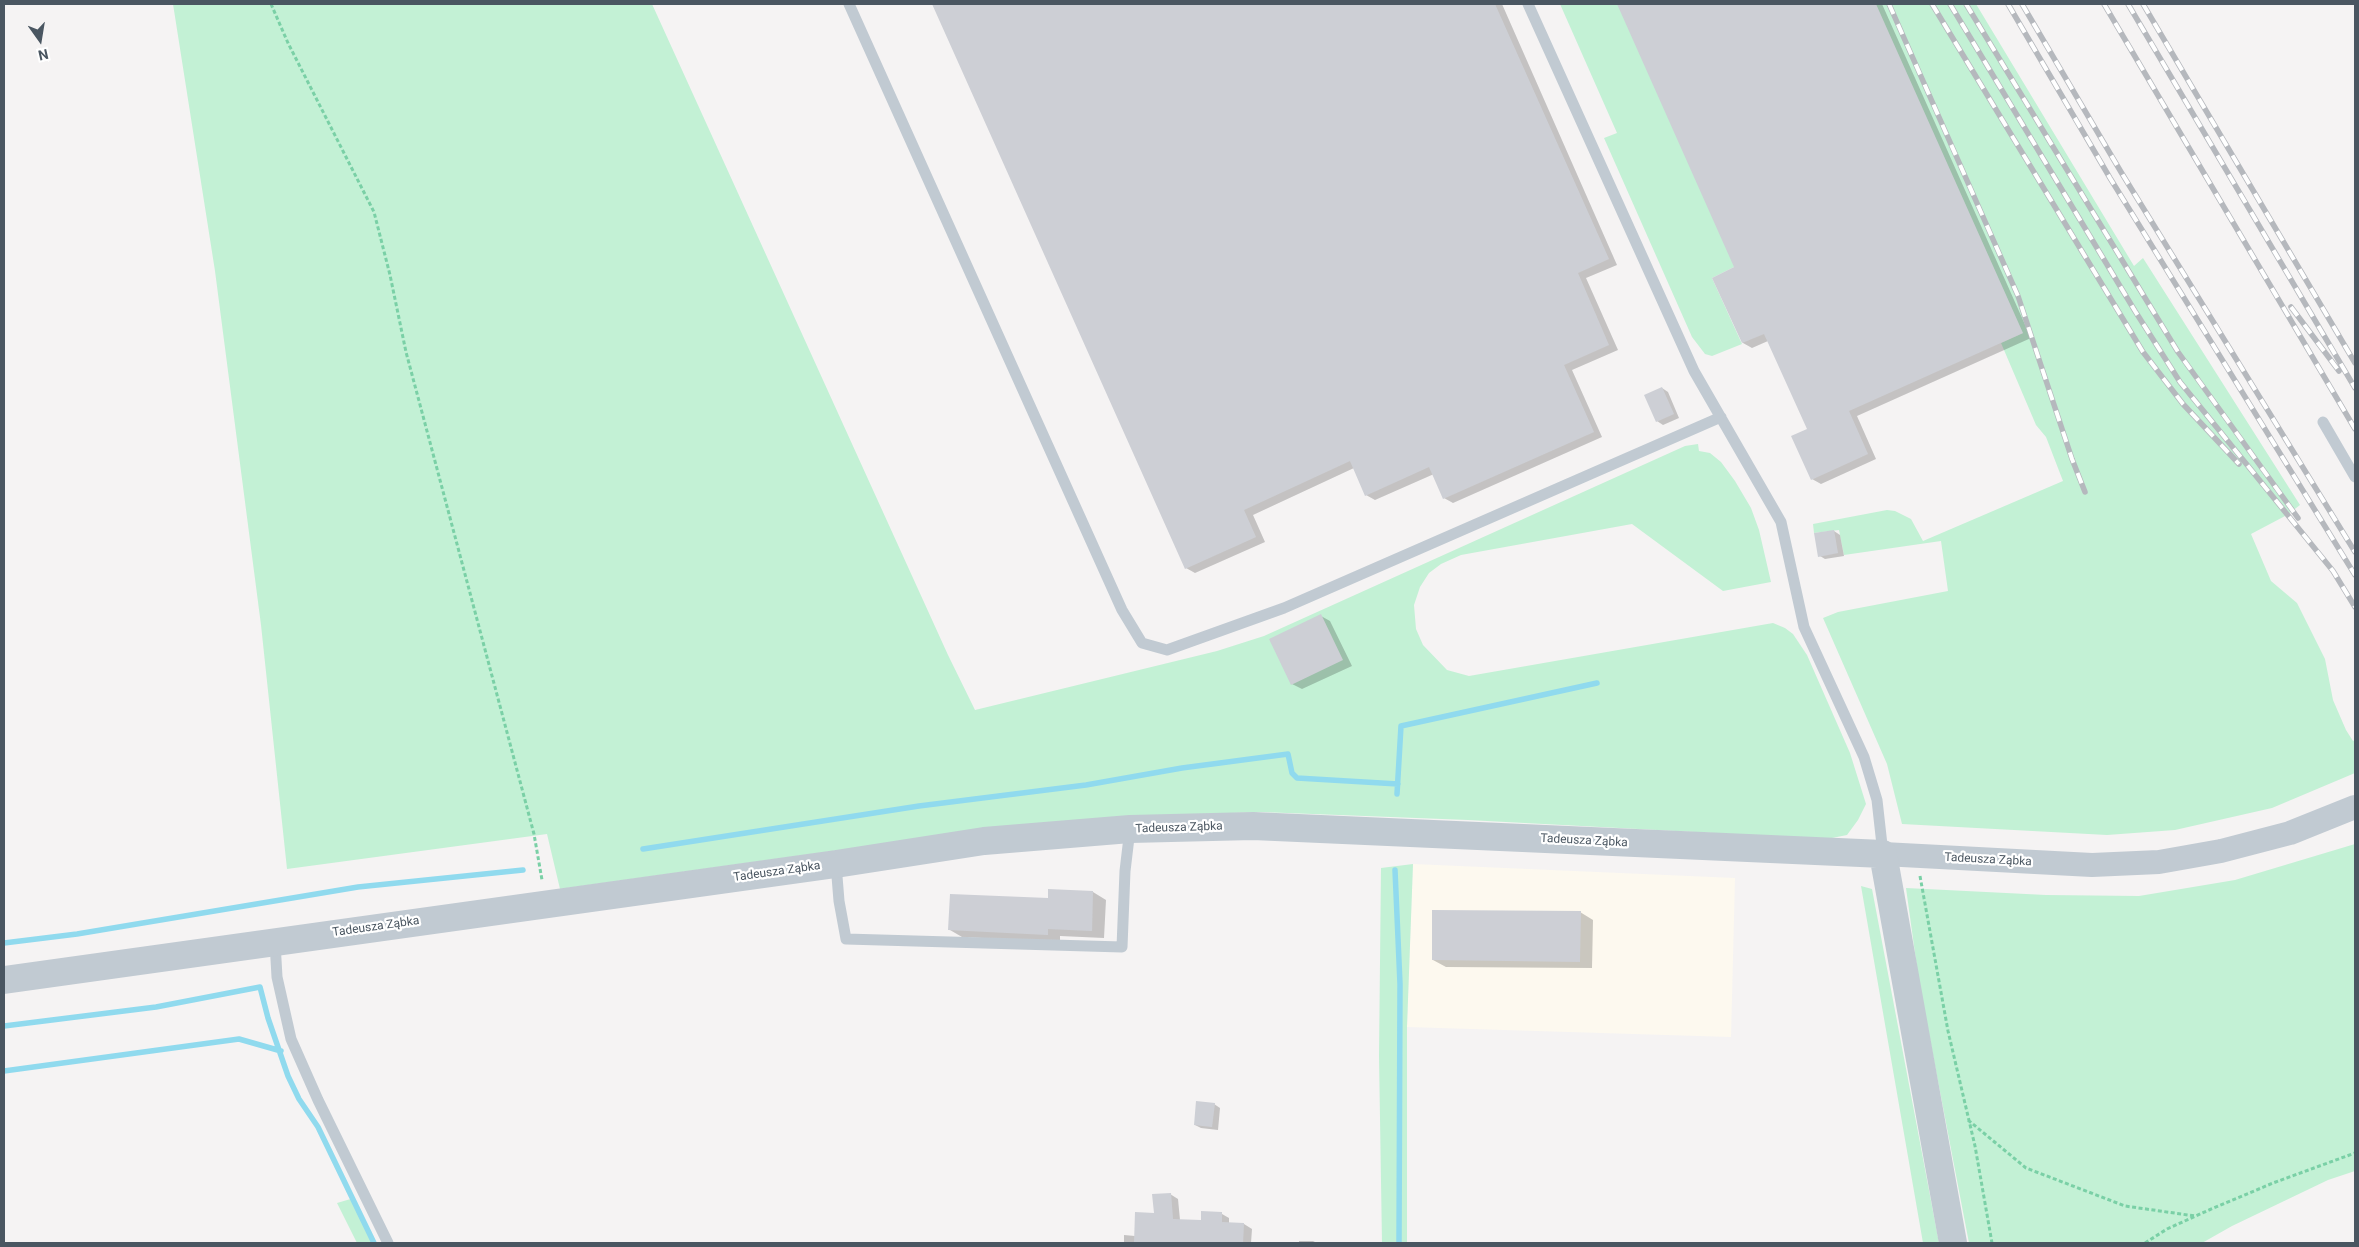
<!DOCTYPE html>
<html>
<head>
<meta charset="utf-8">
<style>
  body { margin:0 }
  #map { position:relative; width:2359px; height:1247px; overflow:hidden; background:#f5f3f3; font-family:Roboto,sans-serif }
  canvas { display:block }
  .frame { position:absolute; inset:0; border:5px solid #4a5661; pointer-events:none }
  .north { position:absolute; left:15px; top:15px; width:50px; height:50px; -webkit-text-stroke:4px #fff; paint-order:stroke; rotate:167deg; font-size:14px; font-weight:700; line-height:20px; text-align:center; color:#4a5661 }
  .north::after { content:''; display:block; margin:auto; width:18px; height:22px; background:#4a5661; clip-path:polygon(50% 0,100% 100%,50% 72%,0 100%) }
</style>
</head>
<body>
<div id="map">
<canvas width="2359" height="1247"></canvas>
<div class="frame"></div>
<div class="north">N</div>
</div>
<script>
const c = document.querySelector('canvas').getContext('2d');
c.lineJoin = 'round';
function fill(path, color) { c.fillStyle = color; c.fill(path, 'evenodd'); }
const toPath = rows => new Path2D(rows.map(r => 'M' + r).join(''));
function strokePath(path, color, width, dash) { c.strokeStyle = color; c.lineWidth = width; c.lineCap = dash ? 'butt' : 'round'; c.setLineDash(dash || []); c.stroke(path); }
function write(font, color, halo, rows, align = 'center') {
  c.font = font + ' Roboto,sans-serif'; c.lineWidth = 4.5; c.setLineDash([]); c.textBaseline = 'middle'; c.strokeStyle = halo; c.fillStyle = color; for (const [text, x, y, turn = 0] of rows) {
    c.save(); c.translate(x, y); c.rotate((+turn || 0) * Math.PI / 180); c.textAlign = isNaN(turn) ? turn : align; if (halo) c.strokeText(text, 0, 0); c.fillText(text, 0, 0); c.restore();
  }
}
const commercial = toPath([
  [1413,864,1735,878,1731,1037,1407,1027]
]);
const green = toPath([
  [173,4,652,4,948,655,975,710,1217,651,1264,636,1685,446,1698,444,1699,451,1710,453,1721,462,1735,481,1751,508,1759,530,1771,582,1723,591,1632,524,1461,555,1441,564,1429,573,1420,587,1414,605,1416,629,1423,645,1447,670,1469,676,1773,623,1785,628,1793,634,1807,655,1850,753,1866,804,1858,820,1847,835,1827,839,1468,820,1261,812,1144,816,1005,827,560,889,547,834,287,869,261,625,215,271],
  [1560,4,1976,4,2134,266,2143,258,2300,505,2287,515,2251,534,2271,581,2297,603,2325,659,2333,700,2346,730,2353,741,2355,740,2355,773,2272,808,2175,830,2107,835,1902,824,1887,764,1823,618,1838,612,1948,591,1941,541,1844,555,1839,530,1814,533,1813,524,1887,510,1895,511,1911,519,1923,541,2063,481,2046,437,2036,425,2001,343,2023,333,1734,267,1712,278,1742,344,1712,356,1705,354,1692,337,1604,138,1617,133],
  [2355,844,2355,1171,2328,1180,2232,1226,2202,1243,1969,1243,1919,982,1906,888,2046,895,2139,896,2235,880],
  [1413,864,1407,1027,1407,1243,1382,1243,1379,1056,1381,868],
  [1861,886,1872,889,1939,1243,1923,1243],
  [354,1198,374,1243,357,1243,337,1203]
]);
const shadow = toPath([
  [934,4,1502,4,1617,265,1586,278,1618,350,1572,370,1602,437,1453,503,1444,498,1434,474,1375,500,1366,495,1354,468,1253,515,1265,542,1195,573,1186,568],
  [1618,4,1882,4,2031,338,1857,416,1876,459,1821,484,1812,479,1809,430,1768,341,1752,348,1743,343,1736,268],
  [1662,388,1668,392,1679,418,1663,425,1657,421],
  [1834,531,1840,535,1844,556,1825,559,1820,556],
  [1321,616,1330,621,1352,666,1302,689,1292,684],
  [1049,890,1093,892,1106,900,1104,938,1060,936,1060,942,962,937,950,930,1049,900],
  [1580,912,1593,920,1592,968,1446,967,1433,960],
  [1214,1104,1220,1108,1218,1130,1201,1128,1195,1125],
  [1170,1194,1178,1199,1180,1220,1202,1222,1222,1214,1229,1218,1229,1224,1244,1224,1252,1229,1251,1243,1124,1243,1124,1235,1135,1236],
  [1299,1241,1313,1241,1317,1243,1299,1243]
]);
const stream = toPath([
  [1397,794,1401,726,1597,683],
  [643,849,919,806,1086,785,1182,768,1288,754,1292,773,1297,778,1398,784],
  [1395,870,1400,984,1399,1243],
  [4,943,77,934,358,887,523,870],
  [4,1026,156,1007,260,987,268,1018,288,1076,299,1099,318,1127,374,1243],
  [4,1071,239,1039,281,1051]
]);
const building = toPath([
  [932,4,1495,4,1609,259,1578,273,1609,345,1564,365,1594,432,1443,499,1429,467,1365,496,1350,461,1244,510,1256,537,1185,569],
  [1617,4,1876,4,2023,333,1849,411,1868,454,1811,480,1791,436,1807,429,1764,334,1742,343,1712,278,1734,267],
  [1662,387,1674,414,1656,422,1644,395],
  [1834,530,1838,553,1818,557,1814,533],
  [1321,614,1343,660,1291,685,1269,639],
  [1048,889,1093,891,1092,931,1048,929,1048,935,948,930,950,894,1048,898],
  [1432,910,1581,911,1580,962,1432,960],
  [1196,1101,1215,1103,1212,1127,1194,1125],
  [1171,1193,1173,1219,1201,1220,1201,1211,1222,1212,1222,1222,1244,1223,1243,1243,1134,1243,1135,1212,1154,1213,1152,1194]
]);
const path = toPath([
  [271,4,288,43,374,212,390,275,406,352,534,834,542,880],
  [1920,876,1948,1031,1975,1146,1992,1243],
  [1968,1120,2026,1168,2125,1206,2195,1216],
  [2145,1243,2167,1229,2209,1210,2273,1183,2355,1153]
]);
const service = toPath([
  [849,4,1122,610,1142,643,1167,650,1284,608,1721,417],
  [1528,4,1694,371,1781,522,1804,627,1864,757,1877,800,1883,854],
  [2323,422,2355,477],
  [836,864,839,901,846,939,1122,947,1125,871,1130,829],
  [275,942,277,977,291,1039,318,1100,388,1243]
]);
const minor = toPath([
  [1883,854,2092,865,2159,862,2221,851,2290,833,2355,807]
]);
const tertiary = toPath([
  [4,980,836,864,984,841,1130,829,1253,826,1883,854,1953,1243]
]);
const rail = toPath([
  [1889,4,2018,296,2072,459,2085,492],
  [1932,4,2143,352,2183,404,2239,464],
  [1950,4,2135,311,2180,382,2333,571,2355,607],
  [1966,4,2178,352,2298,518],
  [2008,4,2110,178,2355,575],
  [2022,4,2121,172,2355,552],
  [2104,4,2355,429],
  [2128,4,2355,388],
  [2143,4,2355,363],
  [2291,307,2339,371]
]);
const streetNames = [
  ["Tadeusza Ząbka",1179,828,-2],
  ["Tadeusza Ząbka",1584,841,3],
  ["Tadeusza Ząbka",1988,860,3],
  ["Tadeusza Ząbka",777,872,-8],
  ["Tadeusza Ząbka",376,927,-8]
];
fill(commercial, '#fdf9ef');
fill(green, '#c3f1d5');
fill(shadow, '#0003');
strokePath(stream, '#90daee', 5.5);
fill(building, '#cdcfd5');
strokePath(path, '#7ad0a6', 3, [4, 2.5]);
strokePath(service, '#c1cad2', 11);
strokePath(minor, '#c1cad2', 24);
strokePath(tertiary, '#c1cad2', 28);
strokePath(rail, '#b5b8bd', 5.5);
strokePath(rail, '#fff', 4, [11]);
write('12px', '#4a5661', '#fff', streetNames);
</script>
</body>
</html>
